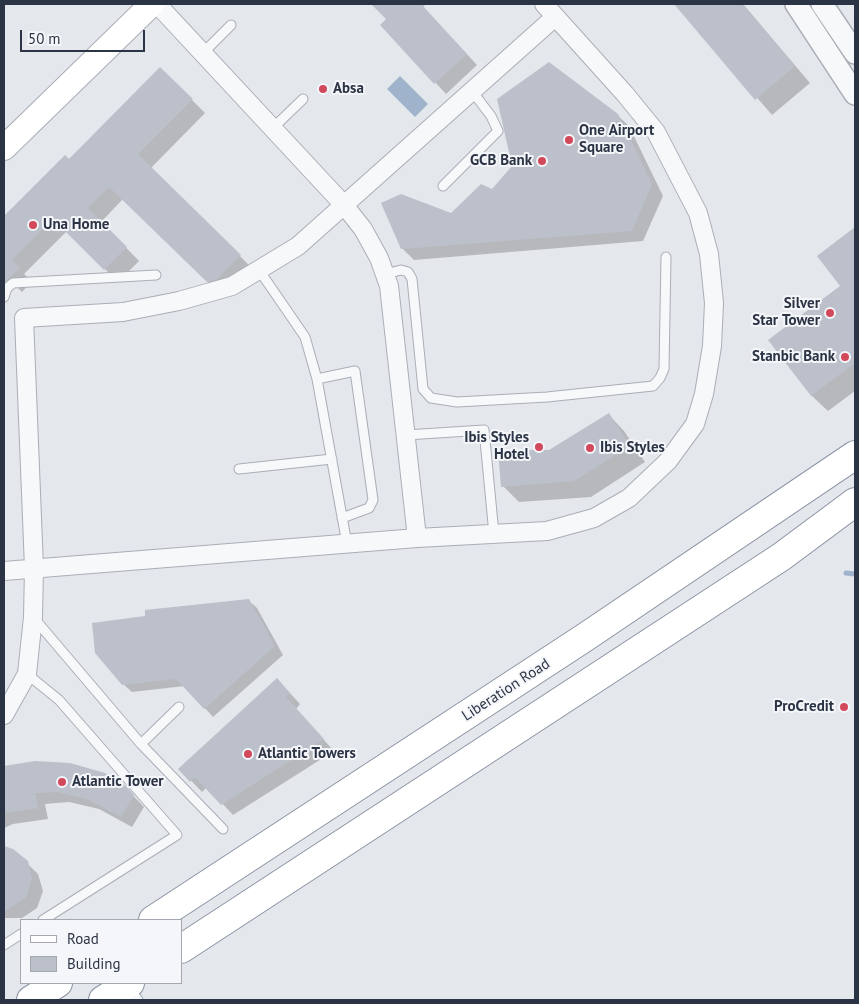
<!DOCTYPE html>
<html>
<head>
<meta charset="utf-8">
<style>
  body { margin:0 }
  #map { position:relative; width:859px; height:1004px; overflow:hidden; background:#e4e7ec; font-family:"PT Sans",sans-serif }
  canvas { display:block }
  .frame { position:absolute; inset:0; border:5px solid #2b3445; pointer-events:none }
  .legend { position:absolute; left:20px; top:919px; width:162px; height:65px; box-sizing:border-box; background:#f4f6f9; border:1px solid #a4a8b1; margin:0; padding:6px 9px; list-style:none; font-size:15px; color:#2b3445 }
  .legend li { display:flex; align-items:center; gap:10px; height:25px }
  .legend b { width:25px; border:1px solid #a4a8b1 }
  .scale { position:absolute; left:20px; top:30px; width:125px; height:22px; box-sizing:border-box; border:2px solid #2b3445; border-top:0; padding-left:6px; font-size:15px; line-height:18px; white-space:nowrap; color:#2b3445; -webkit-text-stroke:4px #f4f6f9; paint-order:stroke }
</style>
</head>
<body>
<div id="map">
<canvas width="859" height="1004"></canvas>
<div class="frame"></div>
<ul class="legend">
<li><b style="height:6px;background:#fff"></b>Road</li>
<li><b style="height:14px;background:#bbc0ca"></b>Building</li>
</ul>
<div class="scale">50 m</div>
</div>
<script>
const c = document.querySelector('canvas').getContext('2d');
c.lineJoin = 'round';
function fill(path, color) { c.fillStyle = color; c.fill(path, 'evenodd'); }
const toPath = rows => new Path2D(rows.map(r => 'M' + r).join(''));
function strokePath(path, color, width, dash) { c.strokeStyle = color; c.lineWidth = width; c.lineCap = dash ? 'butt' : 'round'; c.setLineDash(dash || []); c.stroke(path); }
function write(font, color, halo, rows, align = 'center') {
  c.font = font + ' "PT Sans",sans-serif'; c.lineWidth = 4; c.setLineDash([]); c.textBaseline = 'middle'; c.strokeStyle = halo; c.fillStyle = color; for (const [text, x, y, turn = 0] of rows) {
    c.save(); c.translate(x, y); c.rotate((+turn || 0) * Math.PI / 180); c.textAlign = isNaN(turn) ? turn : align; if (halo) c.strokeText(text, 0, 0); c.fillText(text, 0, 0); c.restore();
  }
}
const water = toPath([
  [400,76,428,104,415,117,387,89]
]);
const shadow = toPath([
  [373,4,426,4,423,7,477,65,446,94,382,25,388,19],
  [676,4,743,4,810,83,772,115],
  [160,68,205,113,151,168,253,269,221,295,123,199,101,222,139,261,118,282,67,231,24,274,32,281,22,292,14,284,4,295,4,218,65,156,69,161],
  [617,115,629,126,663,196,643,241,414,260,402,248,451,214],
  [855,228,855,391,828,411,812,396,770,341,842,286,819,256],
  [609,415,624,431,645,462,591,497,519,502,503,486,549,451],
  [248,600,257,608,283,655,213,717,185,686,132,692,123,684,146,617],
  [277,679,300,704,296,709,334,751,233,815,207,787,202,792,180,769],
  [35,762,125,787,144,807,132,827,99,809,69,802,45,804,48,819,13,824,4,828,4,767],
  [4,847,13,850,38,874,43,891,37,908,22,918,4,918]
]);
const stream = toPath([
  [846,573,855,574]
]);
const building = toPath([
  [371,4,421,4,467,54,434,84,380,25,386,19],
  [674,4,742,4,795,66,755,100],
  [549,62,618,114,652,184,632,231,401,249,381,203,401,194,451,213,481,184,492,189,512,166,497,99],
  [160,67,193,99,138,154,241,255,217,279,207,282,109,187,88,208,127,247,104,270,53,219,12,260,20,268,4,283,4,216,65,155,69,159],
  [855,227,855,363,811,396,768,340,840,286,817,256],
  [609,413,630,446,574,481,501,487,498,450,549,450],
  [249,599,275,646,204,709,176,679,122,685,95,653,92,623,145,616,145,610],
  [277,678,290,693,286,697,324,739,221,805,195,777,190,782,178,769],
  [35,761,70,763,105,773,126,786,134,795,121,817,87,799,57,792,35,793,38,808,4,813,4,766],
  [4,846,13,849,28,861,32,879,26,897,4,912]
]);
const service = toPath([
  [203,53,231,25],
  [273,128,303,99],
  [443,186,498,131,491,116,472,91],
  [259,270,305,337,317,379,347,544],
  [385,274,401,270,408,272,412,279,423,389,431,398,457,402,547,397,653,386,660,378,664,369,666,257],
  [4,297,7,288,13,283,156,275],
  [317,379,355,371,373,500,369,508,342,518],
  [406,435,484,430,494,534],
  [239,469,332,459],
  [33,617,141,744,223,829],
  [27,674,59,700,177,835,43,920],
  [141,744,179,707],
  [4,945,21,934],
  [128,986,138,1000]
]);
const minor = toPath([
  [157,4,344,205,363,229,379,258,389,286,417,538],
  [4,571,417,538,547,531,594,518,629,498,668,461,695,424,704,394,712,346,714,303,709,254,698,213,656,132,625,94,544,4],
  [4,715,27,674,33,617,34,568,24,318,123,312,179,301,232,286,298,246,555,17]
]);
const tertiary = toPath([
  [796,4,855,94],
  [822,4,855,53]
]);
const secondary = toPath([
  [4,148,152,4]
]);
const trunk = toPath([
  [153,920,584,638,855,455],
  [181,949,781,557,855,502],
  [31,1000,58,983],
  [103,1000,130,983]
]);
const markers = [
  [323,89,5,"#d1495b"],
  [569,140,5,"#d1495b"],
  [542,161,5,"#d1495b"],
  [33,225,5,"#d1495b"],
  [830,313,5,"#d1495b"],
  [845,357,5,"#d1495b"],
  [539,447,5,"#d1495b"],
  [590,448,5,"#d1495b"],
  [844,707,5,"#d1495b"],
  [248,754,5,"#d1495b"],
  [62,782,5,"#d1495b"]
];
const poiNames = [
  ["Absa",333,89],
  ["One Airport",579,131],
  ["Square",579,148],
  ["GCB Bank",532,161,"right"],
  ["Una Home",43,225],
  ["Silver",820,304,"right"],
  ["Star Tower",820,321,"right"],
  ["Stanbic Bank",835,357,"right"],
  ["Ibis Styles",529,438,"right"],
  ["Hotel",529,455,"right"],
  ["Ibis Styles",600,448],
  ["ProCredit",834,707,"right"],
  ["Atlantic Towers",258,754],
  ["Atlantic Tower",72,782]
];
const streetNames = [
  ["Liberation Road",506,690,-33]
];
fill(water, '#9fb4cc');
fill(shadow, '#0003');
strokePath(stream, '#9fb4cc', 5);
fill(building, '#bbc0ca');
strokePath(service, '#a9aeb7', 11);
strokePath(minor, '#a9aeb7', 20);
strokePath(tertiary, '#a9aeb7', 24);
strokePath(secondary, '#a9aeb7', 26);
strokePath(trunk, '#8b94a3', 30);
strokePath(service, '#f7f8fa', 9);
strokePath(minor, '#f7f8fa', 18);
strokePath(tertiary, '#f7f8fa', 21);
strokePath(secondary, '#fff', 24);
strokePath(trunk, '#fff', 28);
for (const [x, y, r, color] of markers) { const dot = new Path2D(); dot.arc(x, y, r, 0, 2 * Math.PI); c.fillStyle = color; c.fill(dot); strokePath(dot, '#f4f6f9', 2); }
write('bold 15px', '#2b3445', '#f4f6f9', poiNames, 'left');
write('15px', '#2b3445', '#f4f6f9', streetNames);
</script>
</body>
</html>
